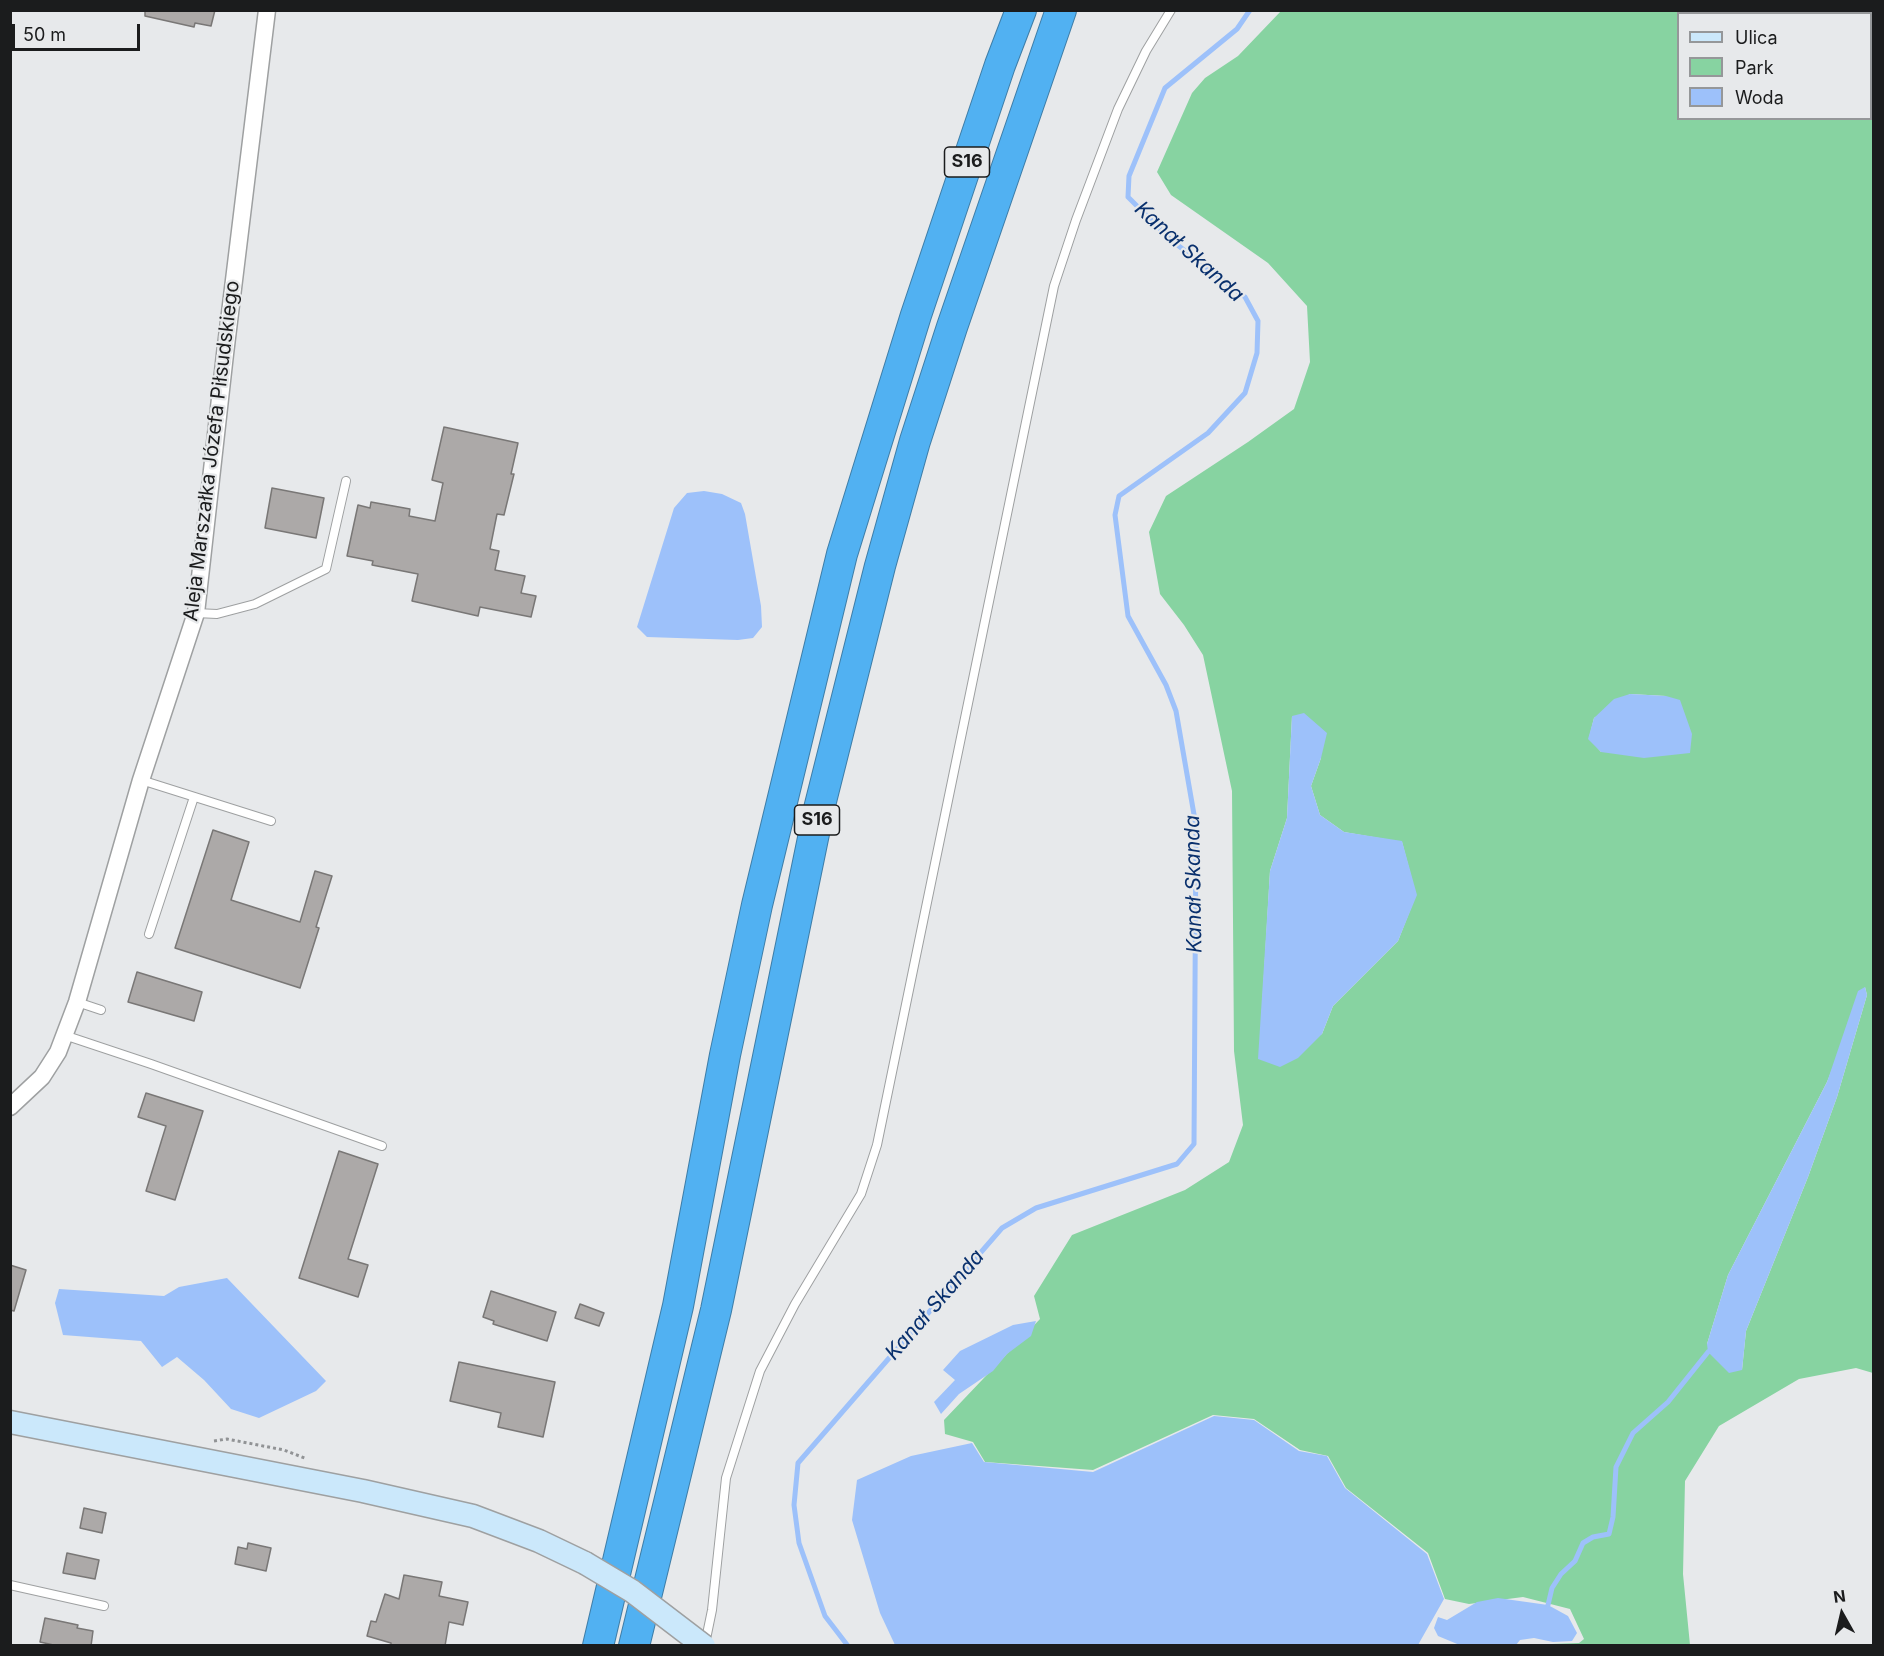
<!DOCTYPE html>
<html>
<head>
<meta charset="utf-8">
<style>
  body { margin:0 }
  #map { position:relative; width:1884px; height:1656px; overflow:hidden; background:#e7e9eb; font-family:Inter,sans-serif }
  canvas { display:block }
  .frame { position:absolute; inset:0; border:12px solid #1b1c1d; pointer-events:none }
  .legend { position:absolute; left:1677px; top:12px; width:195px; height:108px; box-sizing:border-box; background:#e7e9eb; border:2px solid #959799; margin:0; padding:8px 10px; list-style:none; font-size:18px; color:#1b1c1d }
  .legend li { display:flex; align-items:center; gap:12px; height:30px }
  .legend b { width:30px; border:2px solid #959799 }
  .north { position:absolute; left:1812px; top:1584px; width:60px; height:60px; -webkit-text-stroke:4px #e7e9eb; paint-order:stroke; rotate:352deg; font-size:16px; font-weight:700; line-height:24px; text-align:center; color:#1b1c1d }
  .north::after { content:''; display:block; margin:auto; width:21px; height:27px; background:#1b1c1d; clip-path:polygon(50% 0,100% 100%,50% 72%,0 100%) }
  .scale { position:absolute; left:12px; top:24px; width:128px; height:27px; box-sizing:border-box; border:3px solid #1b1c1d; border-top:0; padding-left:8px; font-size:18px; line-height:21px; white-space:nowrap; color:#1b1c1d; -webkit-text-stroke:4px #e7e9eb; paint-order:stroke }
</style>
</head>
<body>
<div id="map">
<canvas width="1884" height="1656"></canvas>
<div class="frame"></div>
<ul class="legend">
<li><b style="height:8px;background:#cbe8fb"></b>Ulica</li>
<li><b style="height:16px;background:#87d3a1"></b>Park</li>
<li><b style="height:16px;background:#9dc1fa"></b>Woda</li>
</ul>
<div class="north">N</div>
<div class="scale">50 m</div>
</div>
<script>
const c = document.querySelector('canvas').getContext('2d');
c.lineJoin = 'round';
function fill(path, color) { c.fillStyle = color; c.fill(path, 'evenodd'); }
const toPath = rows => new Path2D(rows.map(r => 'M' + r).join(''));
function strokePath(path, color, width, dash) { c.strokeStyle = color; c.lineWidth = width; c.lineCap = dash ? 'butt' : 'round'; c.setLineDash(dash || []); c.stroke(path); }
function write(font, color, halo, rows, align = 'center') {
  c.font = font + ' Inter,sans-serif'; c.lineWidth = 4.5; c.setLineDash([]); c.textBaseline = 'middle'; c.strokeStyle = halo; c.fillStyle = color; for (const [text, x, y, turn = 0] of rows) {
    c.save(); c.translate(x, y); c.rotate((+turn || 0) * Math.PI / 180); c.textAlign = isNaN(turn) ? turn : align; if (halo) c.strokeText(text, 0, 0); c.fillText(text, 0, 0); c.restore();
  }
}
const green = toPath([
  [1281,11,1873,11,1873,1373,1856,1368,1799,1379,1719,1426,1685,1481,1683,1574,1690,1645,1525,1645,1579,1643,1584,1639,1570,1609,1523,1597,1469,1604,1445,1599,1428,1553,1346,1488,1328,1456,1300,1450,1254,1419,1213,1415,1093,1470,985,1462,973,1442,945,1434,944,1420,1040,1319,1034,1296,1072,1235,1185,1190,1229,1162,1243,1125,1234,1051,1232,791,1203,655,1184,625,1160,594,1149,532,1166,496,1248,442,1294,409,1310,362,1307,306,1268,263,1171,195,1157,172,1192,93,1205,78,1238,56],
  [1678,14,1870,14,1870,118,1678,118],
  [1630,694,1666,696,1601,752,1589,738,1594,718],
  [1292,716,1321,758,1311,786,1320,815,1344,832,1402,842,1416,895,1398,941,1333,1006,1322,1034,1259,1059,1270,871,1287,818],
  [1865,987,1867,995,1837,1097,1808,1177,1746,1331,1742,1370,1707,1344,1728,1275,1827,1082]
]);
const water = toPath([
  [704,491,722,494,741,503,745,514,761,606,762,627,753,638,738,640,647,637,637,627,674,508,687,493],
  [1630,694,1666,696,1680,700,1692,734,1690,753,1644,758,1601,752,1588,739,1594,718,1614,699],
  [1304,713,1327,733,1321,758,1311,786,1320,815,1344,832,1402,841,1417,895,1398,941,1333,1006,1322,1034,1298,1058,1280,1067,1258,1059,1270,871,1287,818,1292,716],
  [1865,987,1867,995,1837,1097,1808,1177,1746,1331,1742,1370,1729,1373,1708,1352,1707,1344,1728,1275,1827,1082,1858,991],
  [227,1278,326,1381,316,1391,259,1418,231,1409,204,1380,177,1357,162,1367,141,1341,63,1335,55,1303,59,1289,164,1296,179,1287],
  [1036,1321,1031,1336,1007,1354,993,1371,959,1394,941,1414,934,1402,955,1380,943,1370,960,1351,1013,1325],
  [1214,1416,1254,1420,1299,1451,1327,1456,1345,1488,1427,1554,1444,1599,1418,1645,895,1645,880,1613,852,1520,857,1480,911,1456,972,1443,984,1462,1093,1472],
  [1498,1598,1548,1605,1568,1616,1577,1633,1572,1641,1553,1642,1534,1638,1520,1640,1516,1645,1462,1646,1438,1636,1434,1628,1438,1617,1447,1620,1477,1602]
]);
const stream = toPath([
  [1548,1605,1552,1588,1561,1574,1575,1561,1583,1543,1593,1537,1609,1534,1613,1517,1616,1467,1633,1433,1668,1402,1708,1352],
  [848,1646,825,1616,799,1543,794,1505,798,1463,1002,1228,1036,1208,1177,1164,1194,1144,1196,826,1176,711,1166,685,1128,616,1115,515,1119,496,1208,433,1245,393,1257,353,1258,321,1245,297,1171,240,1128,197,1129,176,1165,88,1237,29,1250,10]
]);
const building = toPath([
  [145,10,215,10,211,26,195,23,194,27,145,16,145,10],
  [444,427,518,443,511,474,514,474,504,515,497,514,490,549,499,551,495,570,525,576,521,593,536,596,531,617,480,607,478,616,412,601,418,574,372,565,373,561,347,556,358,505,370,508,371,502,410,509,409,516,435,521,443,483,432,480,444,427],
  [272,488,324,498,316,538,265,528,272,488],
  [213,830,249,842,231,900,300,922,315,871,332,876,316,927,319,928,300,988,175,948,213,830],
  [137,972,202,992,194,1021,128,1002,137,972],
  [146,1093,203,1111,175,1200,146,1191,166,1126,138,1117,146,1093],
  [339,1151,378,1164,348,1259,368,1265,358,1297,299,1278,339,1151],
  [10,1265,26,1270,14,1311,10,1310,10,1265],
  [491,1291,556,1312,547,1341,493,1324,494,1321,483,1317,491,1291],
  [580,1304,604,1313,599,1326,575,1318,580,1304],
  [459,1362,555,1382,543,1437,498,1427,501,1413,450,1401,459,1362],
  [84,1508,106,1513,102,1533,80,1528,84,1508],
  [248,1543,271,1548,266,1571,235,1564,238,1547,247,1549,248,1543],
  [67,1553,99,1560,95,1579,63,1573,67,1553],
  [404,1575,442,1582,439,1596,468,1602,463,1625,449,1622,445,1646,391,1646,391,1643,367,1636,371,1621,376,1622,385,1594,399,1599,404,1575],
  [45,1618,78,1625,77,1628,93,1631,91,1646,58,1646,40,1642,45,1618]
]);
const path = toPath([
  [214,1441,227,1439,284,1450,307,1459]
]);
const lane = toPath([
  [196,613,217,614,255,604,326,569,346,481],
  [141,780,271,821],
  [149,934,194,797],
  [77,1002,101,1010],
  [64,1035,151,1064,382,1146],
  [10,1585,104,1606],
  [705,1644,712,1610,726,1478,760,1371,795,1304,861,1194,877,1145,1054,286,1076,220,1118,109,1146,51,1171,10]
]);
const street = toPath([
  [10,1107,42,1077,58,1052,77,1002,141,780,196,613,225,354,267,10]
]);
const secondary = toPath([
  [10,1422,363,1491,473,1516,539,1541,585,1563]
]);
const highway = toPath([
  [598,1646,678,1306,725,1055,757,905,842,554,916,315,1000,65,1021,10],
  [634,1646,716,1310,819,809,880,566,915,441,952,327,1061,10]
]);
const secondaryBridge = toPath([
  [585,1563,632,1591,704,1646]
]);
const shields = [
  [967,162,45],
  [817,820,45]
];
const shieldNames = [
  ["S16",967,162],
  ["S16",817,820]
];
const streetNames = [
  ["Aleja Marszałka Józefa Piłsudskiego",212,451,-83]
];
const waterNames = [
  ["Kanał Skanda",1189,252,42],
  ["Kanał Skanda",1194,884,-91],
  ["Kanał Skanda",935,1305,-49]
];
fill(green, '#87d3a1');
fill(water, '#9dc1fa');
strokePath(stream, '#9dc1fa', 5);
fill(building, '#aca9a8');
strokePath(building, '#797776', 1.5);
strokePath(lane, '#9ea0a1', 10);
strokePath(street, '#9ea0a1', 19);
strokePath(secondary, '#9ea0a1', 25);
strokePath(highway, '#3e7da7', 32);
strokePath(path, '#919395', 3, [3, 3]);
strokePath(lane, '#fff', 8);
strokePath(street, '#fff', 16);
strokePath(secondary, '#cbe8fb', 22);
strokePath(highway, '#51b1f2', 30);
strokePath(secondaryBridge, '#9ea0a1', 25, []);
strokePath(secondaryBridge, '#cbe8fb', 22);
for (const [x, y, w] of shields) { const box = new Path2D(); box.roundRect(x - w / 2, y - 15, w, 30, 4.5); c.fillStyle = '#e7e9eb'; c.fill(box); strokePath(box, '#1b1c1d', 1.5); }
write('bold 18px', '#1b1c1d', null, shieldNames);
write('20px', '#1b1c1d', '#e7e9eb', streetNames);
write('italic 21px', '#09306d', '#e7e9eb', waterNames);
</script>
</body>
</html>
